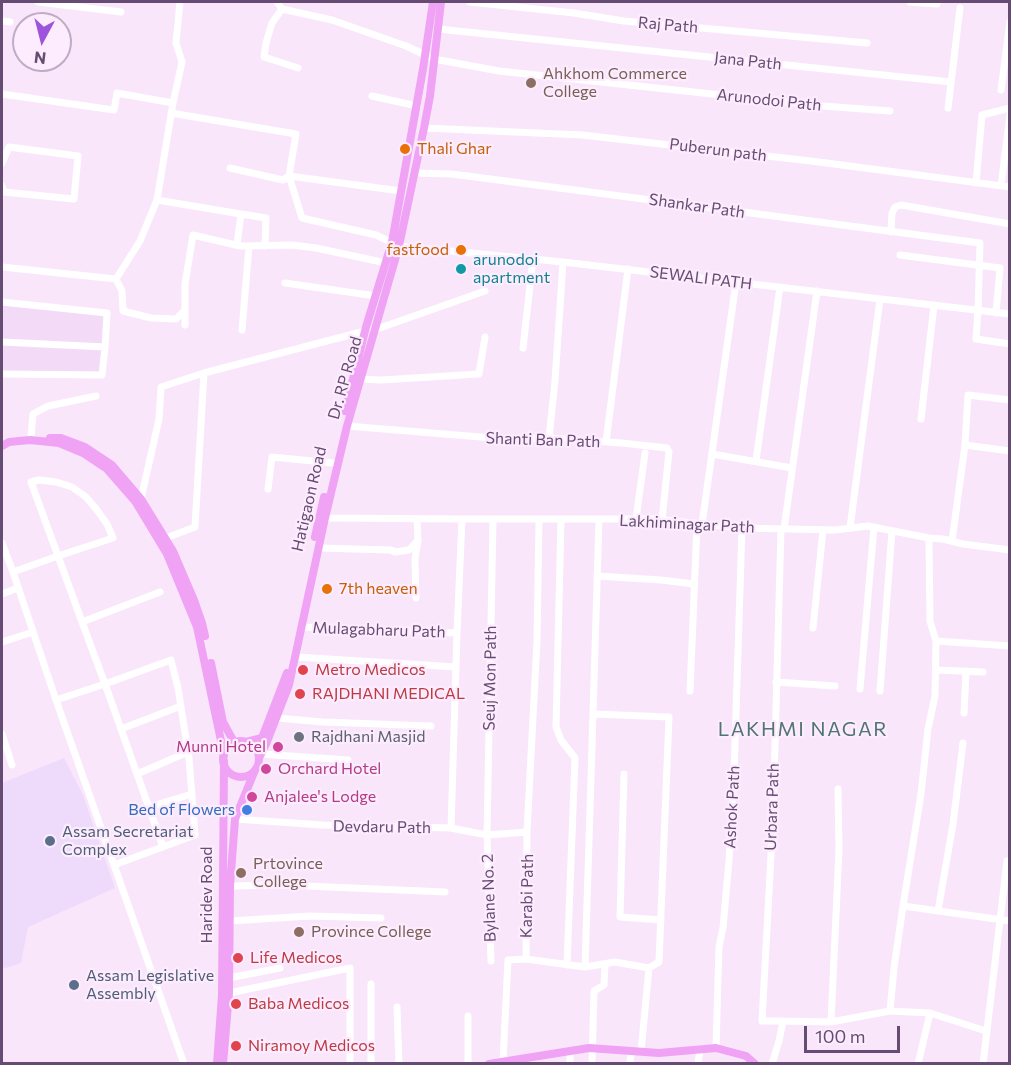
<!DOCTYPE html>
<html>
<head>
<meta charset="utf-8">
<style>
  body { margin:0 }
  #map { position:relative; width:1011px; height:1065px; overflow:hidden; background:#f9e6fb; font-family:Commissioner,sans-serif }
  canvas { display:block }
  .frame { position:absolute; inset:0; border:3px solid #664c72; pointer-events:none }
  .north { position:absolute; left:12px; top:12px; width:60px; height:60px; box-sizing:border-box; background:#fcecfe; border:2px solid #c0acc6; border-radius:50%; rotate:187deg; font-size:16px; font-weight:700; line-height:24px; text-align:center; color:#664c72 }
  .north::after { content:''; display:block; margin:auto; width:21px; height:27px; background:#9d53dc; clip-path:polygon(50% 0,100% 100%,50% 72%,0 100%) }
  .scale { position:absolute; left:804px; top:1026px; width:96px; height:27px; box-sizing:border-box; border:3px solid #664c72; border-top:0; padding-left:8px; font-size:18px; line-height:21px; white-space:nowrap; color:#664c72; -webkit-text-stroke:4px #fcecfe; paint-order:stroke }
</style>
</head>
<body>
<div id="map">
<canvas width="1011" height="1065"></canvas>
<div class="frame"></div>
<div class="north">N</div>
<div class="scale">100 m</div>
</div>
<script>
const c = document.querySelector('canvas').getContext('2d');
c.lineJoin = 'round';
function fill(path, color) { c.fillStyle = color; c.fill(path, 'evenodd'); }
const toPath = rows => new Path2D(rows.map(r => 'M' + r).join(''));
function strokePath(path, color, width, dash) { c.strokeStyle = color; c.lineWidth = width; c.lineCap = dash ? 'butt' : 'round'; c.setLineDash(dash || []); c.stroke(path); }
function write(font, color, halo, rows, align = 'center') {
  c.font = font + ' Commissioner,sans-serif'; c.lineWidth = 4.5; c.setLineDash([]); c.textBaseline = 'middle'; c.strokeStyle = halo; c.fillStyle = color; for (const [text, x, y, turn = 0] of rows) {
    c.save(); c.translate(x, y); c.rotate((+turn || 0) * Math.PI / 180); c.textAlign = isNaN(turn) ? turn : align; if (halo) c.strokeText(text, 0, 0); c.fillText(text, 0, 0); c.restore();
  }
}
const residential = toPath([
  [2,302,107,313,102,375,2,374]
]);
const commercial = toPath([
  [64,758,83,795,115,888,28,927,21,963,2,969,2,783]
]);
const minor = toPath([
  [38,2,121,12],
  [277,2,282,9,332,20,406,46,434,59,499,71,823,106,890,111],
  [470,2,574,13,624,21,867,43],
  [910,2,937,4],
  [282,9,272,23,266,43,264,57,298,68],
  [2,21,10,22],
  [438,29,951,82],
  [1001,90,1010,22],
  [2,94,114,110,117,93,173,103],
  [372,96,417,106],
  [948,108,960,8],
  [171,113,296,134,289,176,401,191],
  [424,128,582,135,811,161,1010,187],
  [2,163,9,147,78,156,74,199,4,192,2,186],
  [230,168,283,180,289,176,302,218,376,235,399,246,563,262,1010,314],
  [414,173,452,174,980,243,978,310,976,339,1010,344],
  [976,183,982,115,1010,108],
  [1001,186,1010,115],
  [157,200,241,214,237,245],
  [241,214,266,218,265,246],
  [891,232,892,213,895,207,901,205,1010,224],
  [900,255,1000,268,996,313],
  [2,267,116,279],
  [116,279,140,241,157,200,173,103,182,62,176,43,180,2],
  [116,279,122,291,123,311,151,318,176,319,185,310],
  [285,283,376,296],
  [2,302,107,313,105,347,2,342],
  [185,325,185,284,193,235,240,246,292,245,316,248,391,264],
  [242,330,249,246],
  [374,330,485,291],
  [523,348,533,259],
  [2,374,102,375,105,347],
  [360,379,381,380,479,374,485,337],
  [1010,400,968,395,965,445,1010,451],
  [921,419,934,305],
  [347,426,505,439,549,438,622,443,667,448,669,452,662,520],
  [31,437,33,414,48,406,96,396],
  [549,438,555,381,563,262],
  [606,442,628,269],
  [712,454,792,468],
  [756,461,780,287],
  [268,489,272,457,333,463],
  [138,502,141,499,159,419,161,387,204,373,365,331],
  [323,516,325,518,462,519,652,519,742,528,835,530,868,526,929,538,943,539,963,544,1010,550],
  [636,519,645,453],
  [539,520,537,641,527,832,526,959,585,967,593,714],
  [561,520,556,727,561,740,575,758,567,965],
  [599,520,593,714,669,717,659,962,649,968,641,1052],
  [702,524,736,282],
  [850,528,880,299],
  [784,529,817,291],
  [166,538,195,527,204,373],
  [952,541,965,445],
  [2,543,13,572,56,700,105,684,171,660,178,688,189,758,195,835,114,865],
  [319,548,391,550,395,552,409,550,418,540],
  [13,572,58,556,113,538,107,524,97,510,86,497,72,487,56,482,39,480,31,482,58,556,82,622,105,684,163,847],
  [597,576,661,580,694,584],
  [2,594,18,588],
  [416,598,415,559,418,540,417,519],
  [82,622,160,592],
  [302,627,457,633],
  [813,628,823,530],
  [936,641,1010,646],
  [2,642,33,632],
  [296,657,456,667],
  [936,670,983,672],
  [776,682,835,686],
  [860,689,874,527],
  [690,691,697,524],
  [880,691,892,531],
  [56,700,184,1064],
  [964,713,966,671],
  [277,718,323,722,431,726],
  [121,729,181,706],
  [2,734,12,765],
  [261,754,348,760],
  [137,774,188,752],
  [624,774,620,917,661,920],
  [149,807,192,794],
  [235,819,322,825,451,828,487,835,527,832],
  [451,828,457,633,462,519],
  [230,886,284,885,445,892],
  [903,906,1010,921],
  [938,911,953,824,963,743],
  [230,921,310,916,381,918],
  [491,961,487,835,493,520],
  [585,967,615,962,649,968],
  [229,978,280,968],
  [371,984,371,1064],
  [224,994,350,968,350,1064],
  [397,1007,399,1064],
  [890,1011,894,968,903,906,921,794,928,729,935,696,936,641,930,621,929,538],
  [468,1016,468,1064],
  [783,1021,831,1022,839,850,838,789],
  [831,1022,890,1011,930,1013,986,1031],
  [716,1048,719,947,723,928,729,860,734,775,742,528],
  [503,1061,508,960,526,959],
  [570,1064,570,1051],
  [592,1064,594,991,604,985,605,964],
  [630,1064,631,1051],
  [698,1064,700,1049],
  [772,1064,779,1041,783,1021,762,1021,773,818,781,529],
  [918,1064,930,1013],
  [983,1064,1007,861]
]);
const major = toPath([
  [345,411,366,327,392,242,423,69,433,2],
  [50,438,61,438,85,447,112,465,141,499,173,551,194,600,202,623,205,636],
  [2,446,9,442,30,440,59,443,83,453,107,469,135,501,167,554,197,627,224,755],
  [315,537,324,497],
  [211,663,223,722,234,742],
  '223 759a18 18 0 1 1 36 0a18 18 0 1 1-36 0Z',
  [246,742,262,738,287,673],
  [259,758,266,744,289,685,325,518,347,426,399,246,424,128,430,96,441,2],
  [217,1064,222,995,224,761],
  [223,1064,229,993,230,886,235,819,255,770],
  [489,1064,589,1048,659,1053,716,1048,746,1056,755,1064]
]);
const markers = [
  [531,83,6,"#8d6e63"],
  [405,149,6,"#e8710a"],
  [461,250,6,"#e8710a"],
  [461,269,6,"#0f9aa8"],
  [327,589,6,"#e8710a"],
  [303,670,6,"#e0444e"],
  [300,694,6,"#e0444e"],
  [299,737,6,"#6b7280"],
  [278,747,6,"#d1479c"],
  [266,769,6,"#d1479c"],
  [252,797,6,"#d1479c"],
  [247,810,6,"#3f7fe0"],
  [50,841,6,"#5c6f8a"],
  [241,873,6,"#8d6e63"],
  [299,932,6,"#8d6e63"],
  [238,958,6,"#e0444e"],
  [74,985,6,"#5c6f8a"],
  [236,1004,6,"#e0444e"],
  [236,1046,6,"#e0444e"]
];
const streetNames = [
  ["Raj Path",668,25,5],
  ["Jana Path",748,61,6],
  ["Arunodoi Path",769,100,6],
  ["Puberun path",718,150,7],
  ["Shankar Path",697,206,8],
  ["SEWALI PATH",701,278,7],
  ["Dr. RP Road",345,378,-74],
  ["Shanti Ban Path",543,440,2],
  ["Hatigaon Road",309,499,-77],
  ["Lakhiminagar Path",687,524,3],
  ["Mulagabharu Path",379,630,2],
  ["Seuj Mon Path",490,678,-89],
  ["Ashok Path",732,807,-87],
  ["Urbara Path",772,807,-88],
  ["Devdaru Path",382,827,1],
  ["Haridev Road",207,895,-90],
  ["Karabi Path",527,896,-89],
  ["Bylane No. 2",489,898,-92]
];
const educationNames = [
  ["Ahkhom Commerce",543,74],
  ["College",543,92],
  ["Prtovince",253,864],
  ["College",253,882],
  ["Province College",311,932]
];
const foodNames = [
  ["Thali Ghar",417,149],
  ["fastfood",449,250,"right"],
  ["7th heaven",339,589]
];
const cultureNames = [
  ["arunodoi",473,260],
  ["apartment",473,278]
];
const healthNames = [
  ["Metro Medicos",315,670],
  ["RAJDHANI MEDICAL",312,694],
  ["Life Medicos",250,958],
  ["Baba Medicos",248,1004],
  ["Niramoy Medicos",248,1046]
];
const worshipNames = [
  ["Rajdhani Masjid",311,737]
];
const hotelNames = [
  ["Munni Hotel",266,747,"right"],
  ["Orchard Hotel",278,769],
  ["Anjalee's Lodge",264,797]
];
const shopNames = [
  ["Bed of Flowers",235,810]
];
const serviceNames = [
  ["Assam Secretariat",62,832],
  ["Complex",62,850],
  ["Assam Legislative",86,976],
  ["Assembly",86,994]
];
const quarterNames = [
  ["LAKHMI NAGAR",803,729]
];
fill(residential, '#f3dbf7');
fill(commercial, '#eedafa');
strokePath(minor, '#fff', 7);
strokePath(major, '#f0a2f5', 8);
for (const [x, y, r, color] of markers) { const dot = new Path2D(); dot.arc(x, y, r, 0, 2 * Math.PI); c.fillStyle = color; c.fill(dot); strokePath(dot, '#fcecfe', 2); }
write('16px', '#664c72', '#fcecfe', streetNames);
write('16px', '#785e54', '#fcecfe', educationNames, 'left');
write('16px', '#c56008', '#fcecfe', foodNames, 'left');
write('16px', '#0d838f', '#fcecfe', cultureNames, 'left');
write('16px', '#be3a42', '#fcecfe', healthNames, 'left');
write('16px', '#5b616d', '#fcecfe', worshipNames, 'left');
write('16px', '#b23c85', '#fcecfe', hotelNames, 'left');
write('16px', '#366cbe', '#fcecfe', shopNames, 'right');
write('16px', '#4e5e75', '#fcecfe', serviceNames, 'left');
c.letterSpacing = '1.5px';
write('20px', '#527473', '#fcecfe', quarterNames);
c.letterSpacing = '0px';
</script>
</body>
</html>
